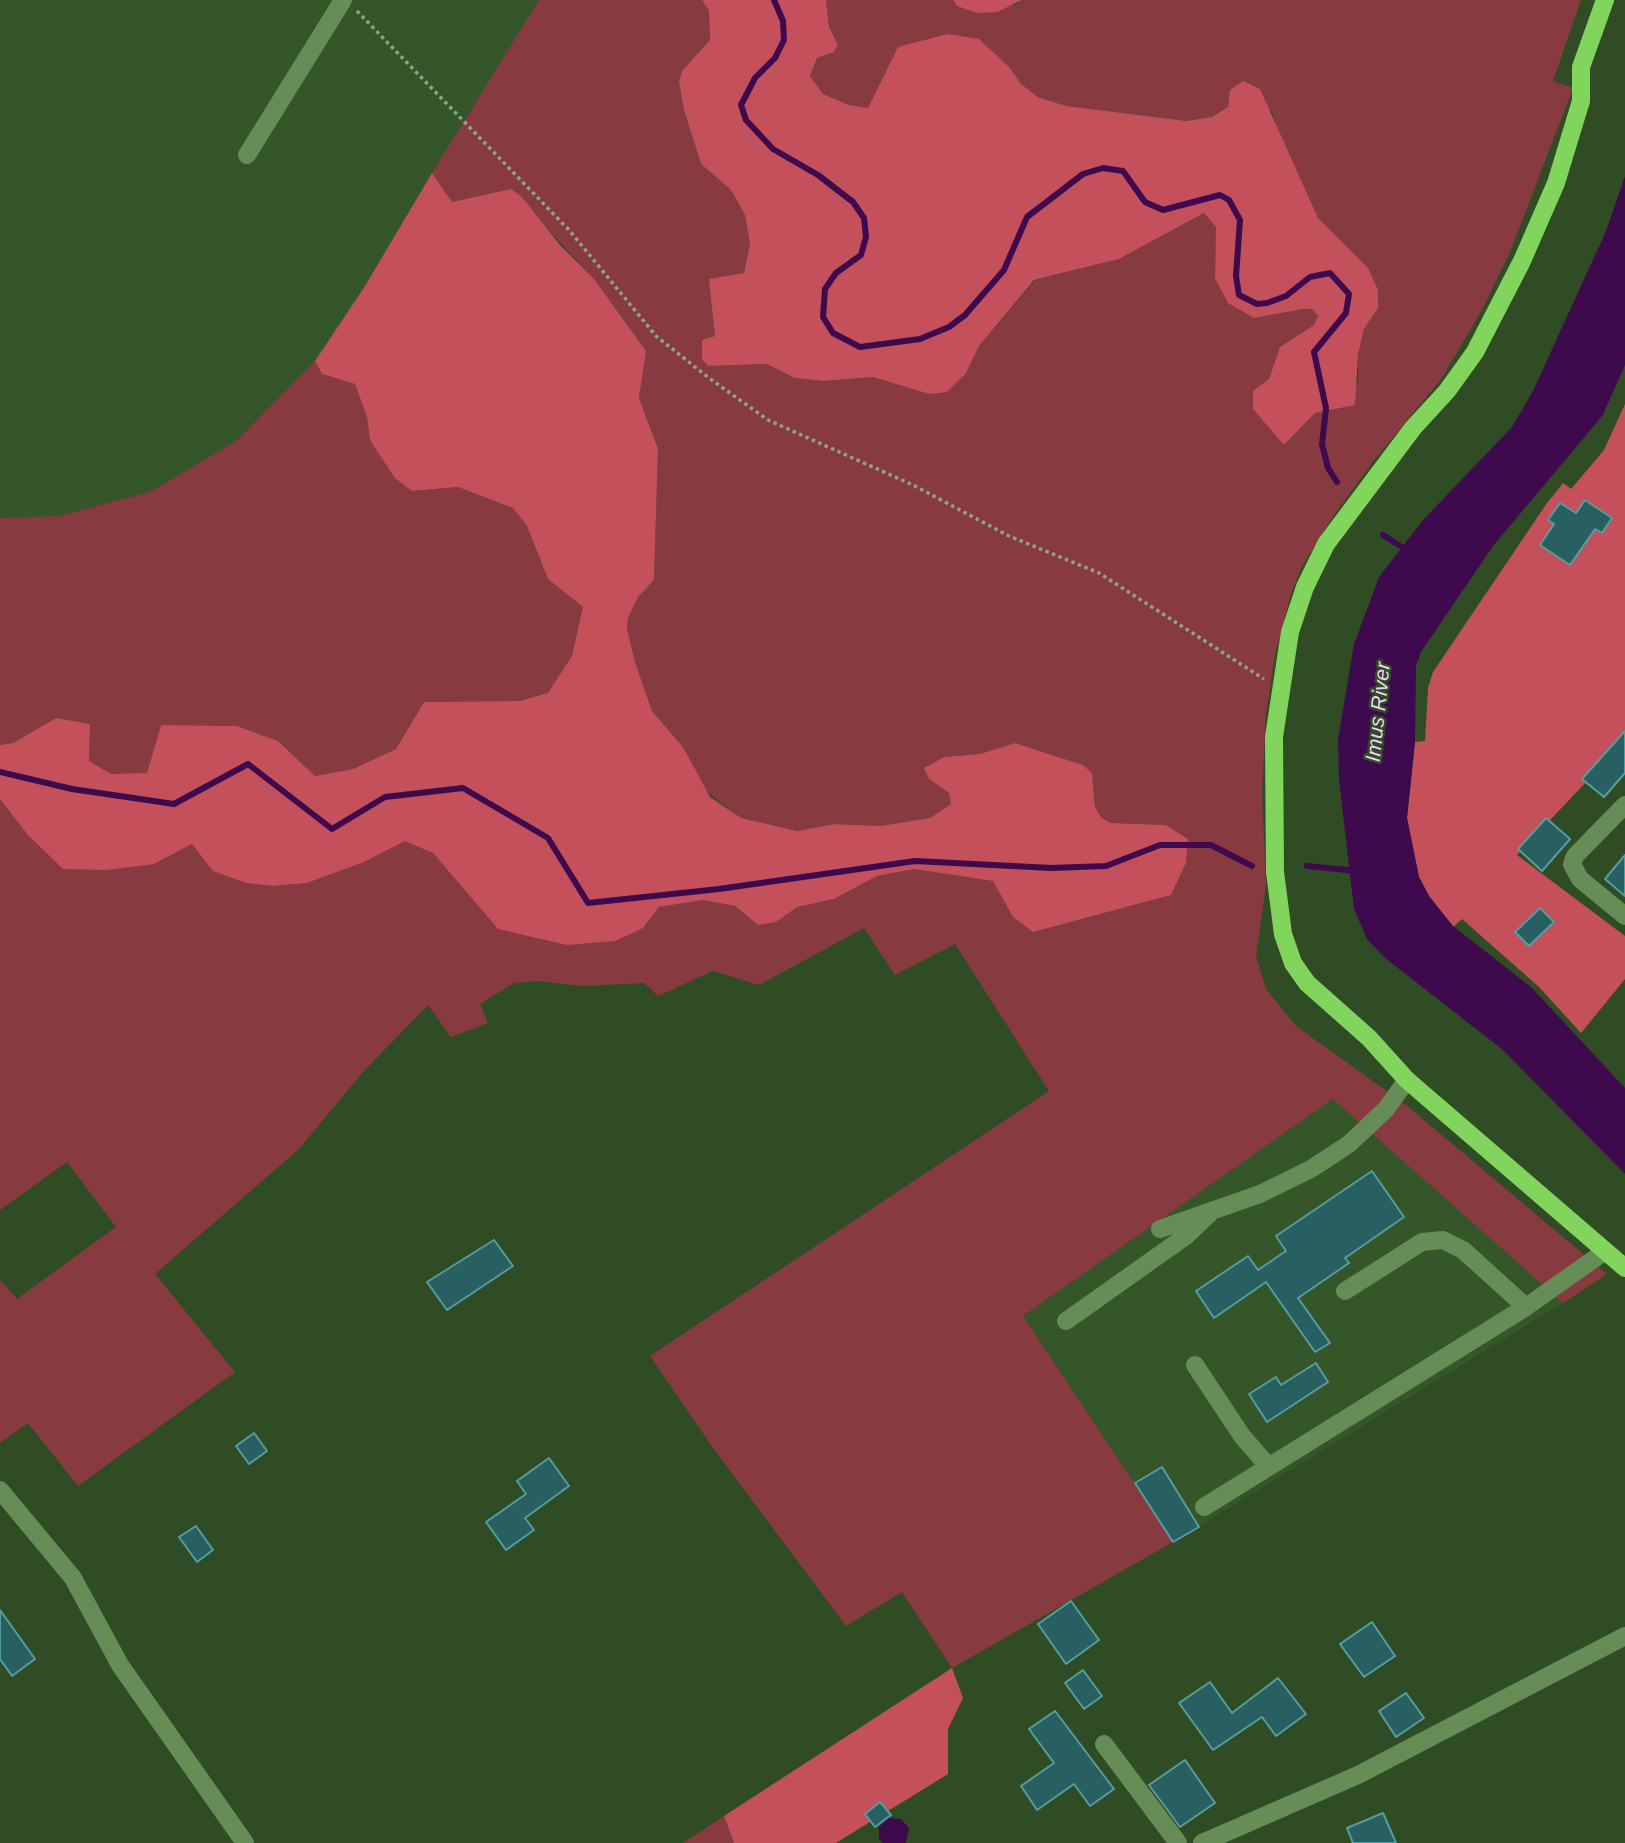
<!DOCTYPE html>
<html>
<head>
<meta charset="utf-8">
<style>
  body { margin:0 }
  canvas { display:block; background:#304c25 }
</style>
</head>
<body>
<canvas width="1625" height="1843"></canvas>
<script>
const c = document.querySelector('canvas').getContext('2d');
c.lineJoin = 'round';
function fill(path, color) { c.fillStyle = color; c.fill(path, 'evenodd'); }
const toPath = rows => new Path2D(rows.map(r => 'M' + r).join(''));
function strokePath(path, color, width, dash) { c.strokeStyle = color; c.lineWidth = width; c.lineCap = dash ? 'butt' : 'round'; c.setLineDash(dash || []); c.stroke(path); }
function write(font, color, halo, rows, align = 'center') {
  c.font = font + ' Arial,sans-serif'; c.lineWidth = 5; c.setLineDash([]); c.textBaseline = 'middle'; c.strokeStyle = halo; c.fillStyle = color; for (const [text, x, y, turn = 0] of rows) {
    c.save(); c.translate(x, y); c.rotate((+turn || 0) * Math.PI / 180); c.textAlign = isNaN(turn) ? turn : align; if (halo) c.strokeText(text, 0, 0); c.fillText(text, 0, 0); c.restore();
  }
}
const built = toPath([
  [0,0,539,0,365,286,315,361,236,441,150,492,58,516,0,518],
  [1333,1099,1563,1303,1173,1542,1023,1316]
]);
const green = toPath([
  [539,0,702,0,709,11,710,40,682,71,679,82,684,110,701,164,731,190,745,215,750,244,744,273,710,280,715,336,702,340,702,359,708,366,767,364,795,378,823,381,873,377,929,394,966,373,979,346,1035,280,1119,259,1204,213,1216,227,1215,278,1254,318,1303,309,1312,309,1318,316,1314,325,1280,347,1269,379,1284,445,1315,413,1358,383,1358,354,1364,329,1378,308,1341,243,1318,218,1281,142,1272,112,1230,90,1228,107,1212,117,1186,121,1066,106,1038,97,1021,84,1010,68,899,47,868,108,849,105,823,94,810,76,817,58,834,52,838,45,829,27,826,0,953,0,957,6,1016,5,1022,0,1581,0,1553,81,1573,88,1511,250,1483,308,1442,378,1371,464,1332,518,1302,566,1291,594,1275,654,1266,715,1262,792,1266,885,1256,956,1266,989,1296,1026,1406,1105,1607,1274,1563,1303,1333,1099,1023,1316,1173,1542,952,1668,902,1592,846,1626,713,1448,650,1356,1049,1091,955,944,895,975,864,928,759,985,713,971,658,996,644,983,582,986,539,981,514,983,480,1004,488,1023,451,1037,428,1005,363,1072,299,1149,155,1274,235,1372,78,1486,28,1423,0,1443,0,1280,17,1299,116,1227,67,1162,0,1210,0,799,27,834,154,864,192,844,246,883,273,886,307,883,364,862,405,840,433,853,498,929,643,928,659,907,703,900,735,906,758,925,776,922,797,906,834,899,877,876,914,869,994,881,1013,917,1033,932,1171,895,1186,863,1188,839,1166,825,1110,823,1101,817,1095,807,1092,773,1083,765,1015,743,980,754,944,757,925,768,929,779,949,793,951,804,930,818,880,826,835,824,798,831,741,819,703,788,683,747,652,711,635,662,627,629,628,618,638,597,654,580,658,450,639,398,646,351,594,279,511,190,452,202,432,173],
  [315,361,322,374,355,384,367,417,370,440,412,491,458,487,513,508,527,526,548,579,583,607,573,656,548,693,519,701,424,702,396,749,353,769,315,776,278,741,237,726,161,725,147,774,111,774,89,761,90,725,56,718,13,743,0,745,0,518,58,516,150,492,236,441],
  [724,1816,734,1843,683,1843]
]);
const forest = toPath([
  [702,0,826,0,829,27,838,45,834,52,817,58,810,76,823,94,849,105,868,108,898,47,948,34,979,39,1010,68,1021,84,1038,97,1066,106,1186,121,1212,117,1228,107,1230,90,1243,81,1260,89,1318,218,1368,268,1378,290,1378,308,1364,329,1358,354,1355,405,1315,413,1284,445,1253,409,1253,391,1269,379,1280,347,1314,325,1318,316,1312,309,1303,309,1254,318,1228,303,1215,278,1216,227,1204,213,1119,259,1034,280,979,346,966,373,947,392,929,394,873,377,823,381,795,378,767,364,708,366,702,359,702,340,715,336,709,279,744,273,750,244,745,215,731,190,701,164,684,110,679,82,682,71,710,40,709,11],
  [953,0,1022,0,997,12,977,13,957,6],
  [432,173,452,202,511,189,522,197,560,245,594,279,646,351,639,398,658,449,654,580,638,597,628,618,627,629,635,662,652,711,683,747,710,797,741,818,797,831,835,824,880,826,930,818,951,804,949,793,929,779,924,768,944,757,980,754,1015,743,1083,765,1092,773,1095,807,1101,817,1110,823,1166,825,1188,839,1186,863,1171,895,1033,932,1013,917,993,881,914,869,877,876,834,899,797,907,776,922,758,925,735,906,703,900,659,907,643,928,615,941,567,945,498,929,433,853,405,841,364,862,307,883,273,886,246,883,213,871,192,844,154,864,106,870,63,869,27,834,0,799,0,745,13,743,56,718,90,724,89,761,111,774,147,773,161,725,237,726,278,741,315,776,353,769,396,749,424,702,519,701,548,693,572,656,583,607,548,579,527,526,513,508,458,487,412,491,395,478,370,440,367,417,355,384,322,374,315,361,365,286],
  [1625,404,1625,741,1517,855,1625,936,1625,979,1581,1033,1539,987,1462,919,1453,927,1429,896,1419,877,1407,818,1415,742,1425,741,1428,688,1433,672,1547,503,1563,483,1571,489,1604,450],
  [952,1668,963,1698,948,1729,948,1774,836,1843,734,1843,724,1816]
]);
const water = toPath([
  [1625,176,1625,365,1603,415,1493,546,1421,652,1416,666,1415,742,1407,818,1419,877,1429,896,1453,926,1531,987,1625,1088,1625,1174,1503,1050,1385,958,1367,939,1354,909,1339,780,1338,740,1354,644,1379,577,1423,520,1512,427,1533,391,1606,231],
  [888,1818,901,1819,909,1828,906,1843,883,1843,879,1839,879,1827]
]);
const stream = toPath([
  [774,0,783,21,784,40,775,58,755,78,741,105,746,120,773,149,818,175,853,202,864,218,866,237,861,255,836,273,825,289,823,317,833,333,860,347,920,339,949,327,965,315,1004,270,1027,217,1083,174,1103,168,1123,171,1145,202,1163,210,1220,195,1229,200,1240,220,1236,276,1239,295,1257,304,1267,303,1286,296,1310,277,1330,273,1349,294,1346,313,1314,352,1326,408,1322,444,1328,468,1337,482],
  [1383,535,1408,551],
  [0,772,72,789,174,804,248,764,332,829,385,797,463,788,548,838,588,903,719,889,915,861,1051,868,1106,866,1160,845,1211,845,1252,866],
  [1307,866,1357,871]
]);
const building = toPath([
  [1585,500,1612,518,1602,533,1595,529,1570,565,1540,545,1554,524,1548,520,1560,503,1576,513,1585,500],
  [1625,731,1625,773,1604,797,1582,779,1625,731],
  [1546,818,1570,839,1542,871,1518,849,1546,818],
  [1625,855,1625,896,1605,879,1625,855],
  [1540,908,1554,922,1529,946,1515,932,1540,908],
  [1372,1171,1404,1217,1345,1258,1349,1263,1298,1298,1330,1343,1315,1352,1266,1282,1214,1318,1196,1291,1248,1256,1258,1270,1286,1251,1276,1236,1372,1171],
  [494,1240,513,1266,447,1310,427,1282,494,1240],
  [1316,1363,1328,1382,1267,1422,1249,1394,1276,1377,1281,1385,1316,1363],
  [254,1433,267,1451,249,1464,236,1446,254,1433],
  [549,1458,569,1486,525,1518,534,1530,506,1550,486,1522,526,1494,517,1481,549,1458],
  [1162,1467,1199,1527,1173,1542,1135,1483,1162,1467],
  [196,1526,213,1550,197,1562,179,1537,196,1526],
  [1071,1601,1099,1640,1066,1664,1038,1624,1071,1601],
  [0,1610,35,1659,12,1676,0,1659,0,1610],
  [1372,1622,1395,1656,1364,1677,1340,1644,1372,1622],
  [1083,1670,1102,1696,1084,1709,1065,1683,1083,1670],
  [1278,1678,1306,1714,1276,1736,1262,1717,1213,1750,1179,1703,1210,1682,1232,1713,1278,1678],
  [1406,1693,1424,1718,1396,1737,1379,1711,1406,1693],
  [1055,1711,1114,1789,1090,1806,1074,1784,1037,1810,1021,1786,1054,1763,1029,1729,1055,1711],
  [1185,1760,1215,1803,1180,1827,1149,1785,1185,1760],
  [880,1802,891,1815,875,1827,865,1814,880,1802],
  [1383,1813,1396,1843,1353,1843,1347,1828,1383,1813]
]);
const path = toPath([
  [357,11,569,230,656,336,709,378,768,420,913,485,1009,536,1099,573,1264,679]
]);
const minor = toPath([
  [247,155,343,0],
  [1625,805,1575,856,1572,864,1580,879,1625,916],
  [1160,1229,1260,1194,1311,1169,1349,1144,1386,1109,1407,1080],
  [1345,1291,1422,1242,1443,1240,1463,1250,1526,1307],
  [1066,1321,1186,1236,1209,1214],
  [1195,1365,1242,1436,1269,1467],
  [0,1490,73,1578,120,1665,245,1843],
  [1204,1507,1526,1307,1604,1252],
  [1104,1744,1178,1843],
  [1202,1843,1358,1775,1625,1636]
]);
const major = toPath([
  [1605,0,1581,67,1581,101,1556,183,1522,261,1475,352,1447,391,1413,428,1326,544,1305,587,1290,632,1274,737,1275,872,1283,934,1293,963,1307,983,1369,1038,1407,1080,1625,1268]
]);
const waterNames = [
  ["Imus River",1379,712,-84]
];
fill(built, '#355628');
fill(green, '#873a40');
fill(forest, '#c3505b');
fill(water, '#3e0a4d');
strokePath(stream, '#3e0a4d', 6);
fill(building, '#286062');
strokePath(building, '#569d9f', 2);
strokePath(path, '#8da485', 3.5, [3.5, 3.5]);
strokePath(minor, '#658d55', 18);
strokePath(major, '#81d55d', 18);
write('italic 21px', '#f2d1fe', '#304c25', waterNames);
</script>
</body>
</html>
